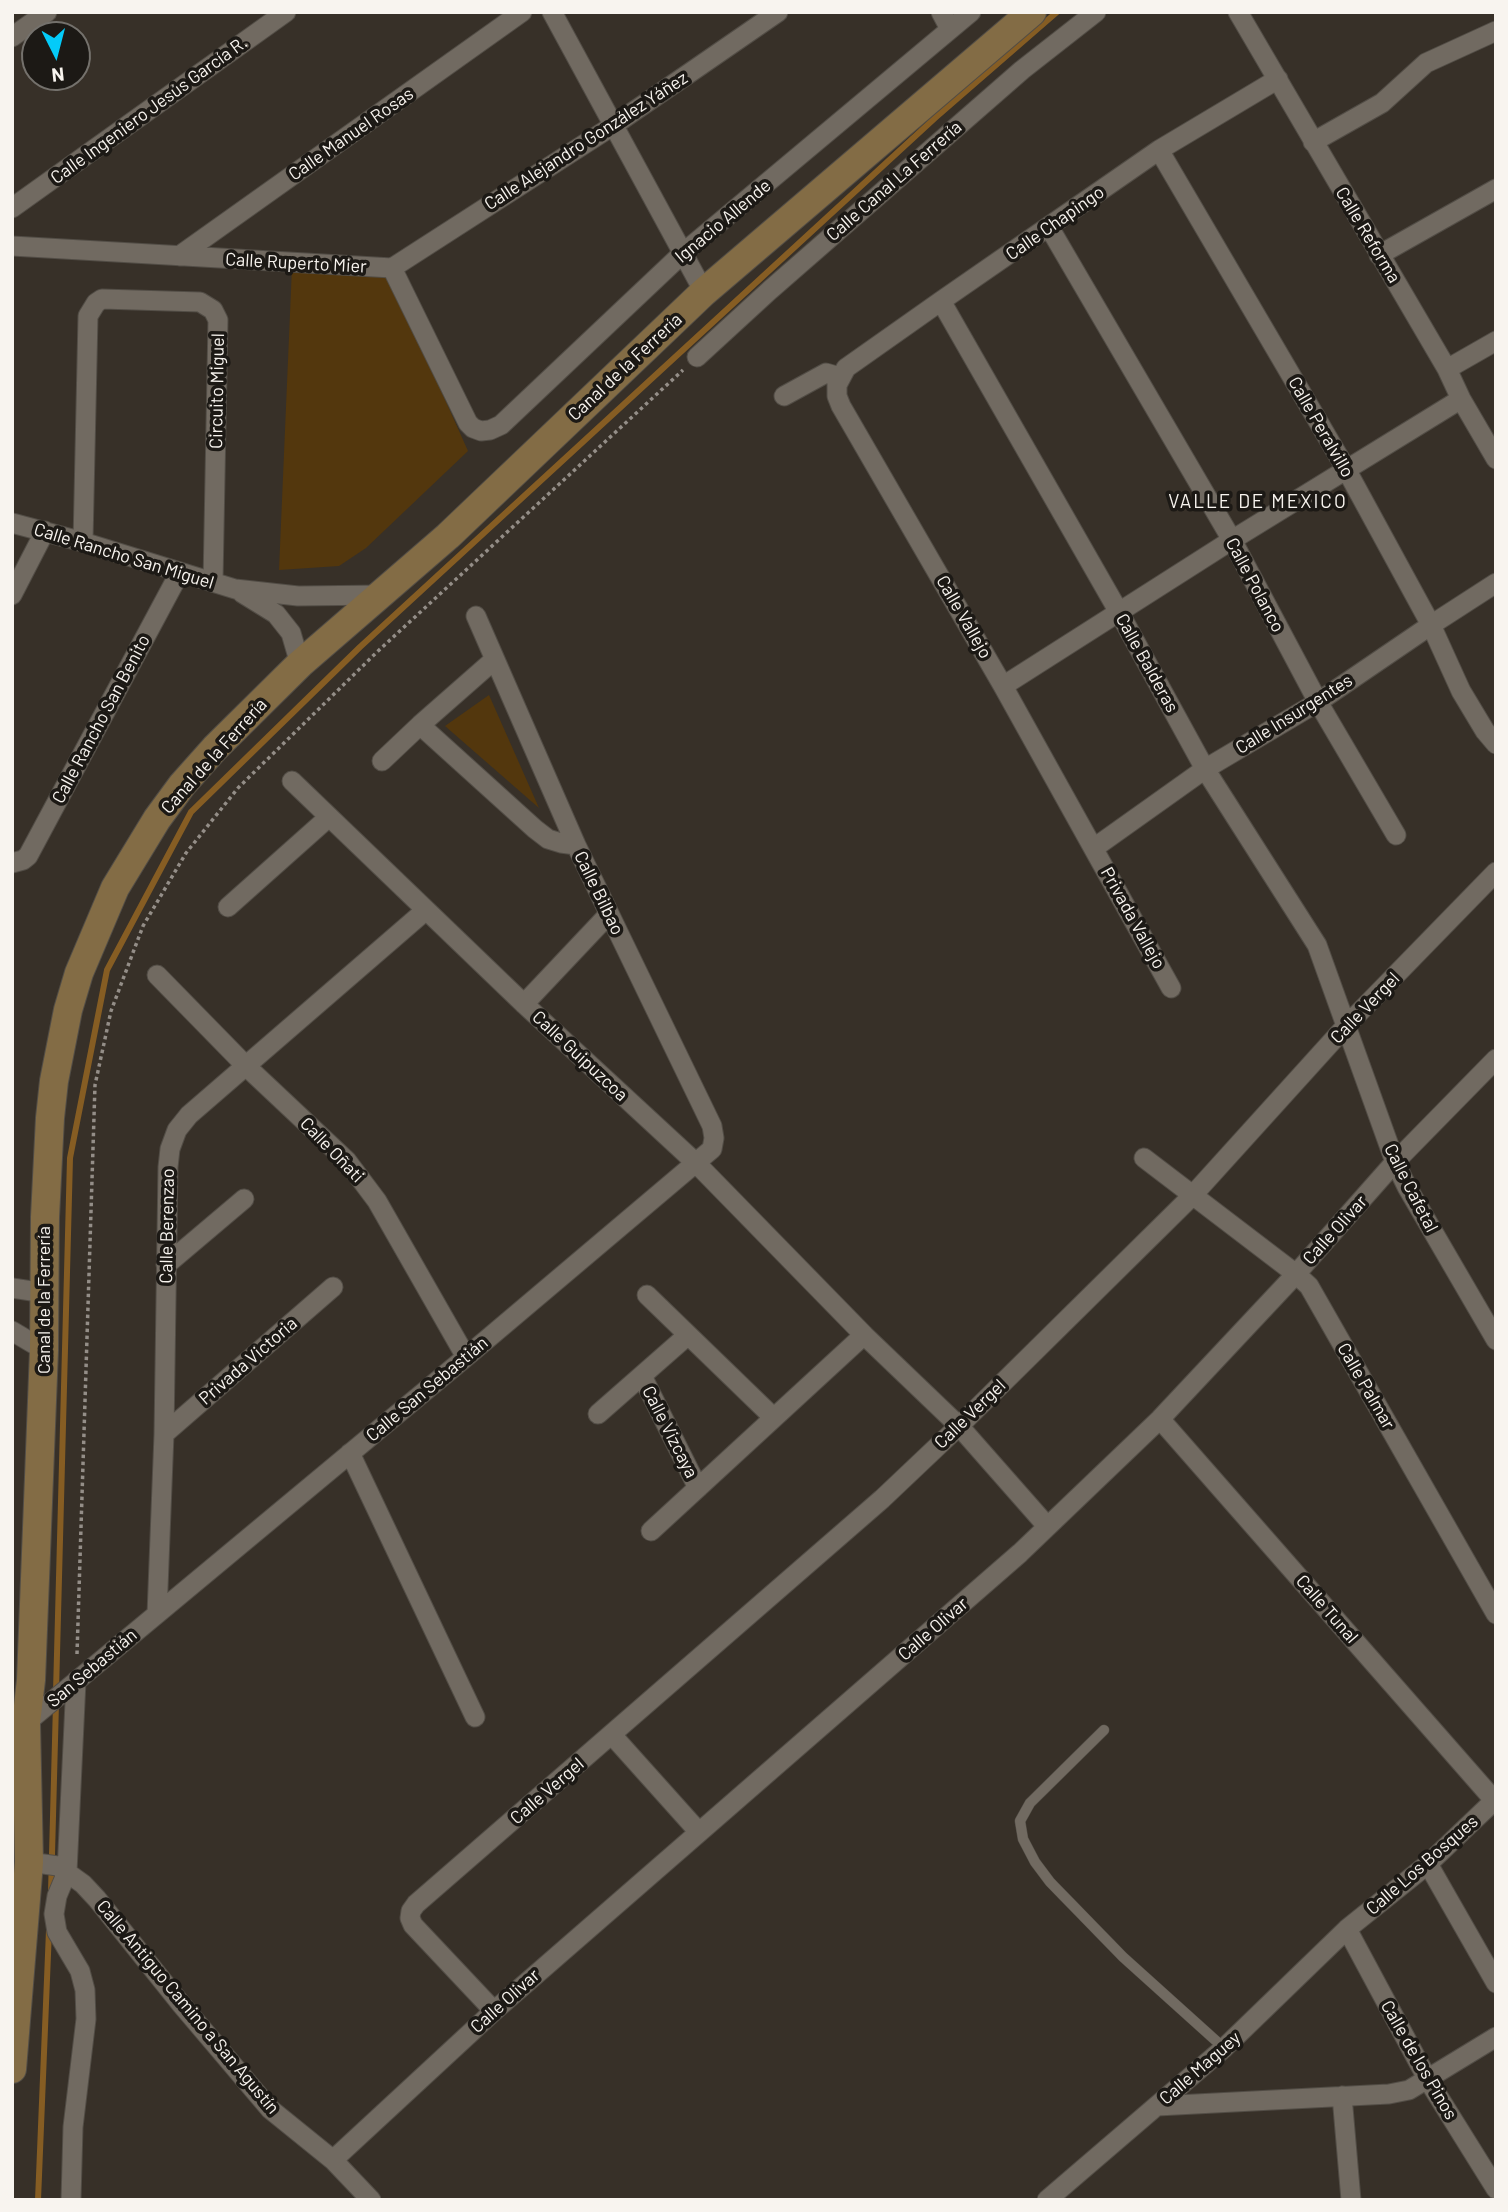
<!DOCTYPE html>
<html>
<head>
<meta charset="utf-8">
<style>
  body { margin:0 }
  #map { position:relative; width:1508px; height:2212px; overflow:hidden; background:#373028; font-family:Barlow,sans-serif }
  canvas { display:block }
  .frame { position:absolute; inset:0; border:14px solid #f8f4ef; pointer-events:none }
  .north { position:absolute; left:21px; top:21px; width:70px; height:70px; box-sizing:border-box; background:#1c1915; border:2px solid #74716c; border-radius:50%; rotate:174deg; font-size:19px; font-weight:700; line-height:28px; text-align:center; color:#f8f4ef }
  .north::after { content:''; display:block; margin:auto; width:24px; height:32px; background:#04cbf9; clip-path:polygon(50% 0,100% 100%,50% 72%,0 100%) }
</style>
</head>
<body>
<div id="map">
<canvas width="1508" height="2212"></canvas>
<div class="frame"></div>
<div class="north">N</div>
</div>
<script>
const c = document.querySelector('canvas').getContext('2d');
c.lineJoin = 'round';
function fill(path, color) { c.fillStyle = color; c.fill(path, 'evenodd'); }
const toPath = rows => new Path2D(rows.map(r => 'M' + r).join(''));
function strokePath(path, color, width, dash) { c.strokeStyle = color; c.lineWidth = width; c.lineCap = dash ? 'butt' : 'round'; c.setLineDash(dash || []); c.stroke(path); }
function write(font, color, halo, rows, align = 'center') {
  c.font = font + ' Barlow,sans-serif'; c.lineWidth = 7; c.setLineDash([]); c.textBaseline = 'middle'; c.strokeStyle = halo; c.fillStyle = color; for (const [text, x, y, turn = 0] of rows) {
    c.save(); c.translate(x, y); c.rotate((+turn || 0) * Math.PI / 180); c.textAlign = isNaN(turn) ? turn : align; if (halo) c.strokeText(text, 0, 0); c.fillText(text, 0, 0); c.restore();
  }
}
const green = toPath([
  [292,267,388,272,468,451,366,548,339,566,279,570],
  [489,695,539,808,445,726]
]);
const stream = toPath([
  [56,1692,70,1158,107,970,191,812,360,647,935,118,1057,12],
  [51,1892,56,1703],
  [38,2200,49,1930]
]);
const path = toPath([
  [77,1654,95,1085,111,1011,143,926,186,853,238,788,377,652,683,370]
]);
const lane = toPath([
  [1104,1730,1030,1803,1020,1821,1023,1839,1035,1862,1050,1882,1123,1957,1224,2048]
]);
const street = toPath([
  [552,12,704,292],
  [941,12,950,29],
  [1238,12,1447,369,1461,399,1496,459],
  [12,37,47,12],
  [1313,142,1382,103,1426,63,1496,31],
  [1159,150,1346,469,1431,625,1461,691,1485,731,1496,744],
  [12,208,286,12],
  [1049,227,1232,540,1318,702,1396,835],
  [12,246,392,268,468,423,473,428,481,431,490,430,501,425,683,253,971,12],
  [1379,255,1496,189],
  [179,256,522,12],
  [392,268,614,125,778,12],
  [941,301,1120,614,1205,769,1317,945,1395,1162,1407,1187,1496,1340],
  [697,357,770,290,1022,70,1096,12],
  [1447,369,1496,341],
  [784,396,826,373,840,377],
  [12,523,83,542,235,589,298,596,382,595],
  [83,542,88,316,96,303,102,299,200,302,213,310,218,320,213,582],
  [242,593,276,614,291,633,300,664],
  [12,595,45,531],
  [1003,686,1232,540,1461,399],
  [420,725,535,829,548,839,561,843,576,845],
  [382,761,420,725,494,660],
  [292,781,524,1004,696,1163,864,1335,959,1426,1047,1526],
  [1094,848,1205,769,1318,702,1431,625,1496,583],
  [12,863,23,860,28,856,180,572],
  [228,907,329,817],
  [157,975,247,1067,347,1161,377,1201,466,1357],
  [1171,988,1003,686,841,406,837,396,837,385,846,368,941,301,1159,150,1278,79],
  [524,1004,609,914],
  [1144,1158,1296,1274,1309,1286,1496,1614],
  [166,1265,244,1199],
  [12,1288,45,1293],
  [647,1295,774,1418],
  [12,1331,44,1350],
  [642,1376,698,1488],
  [598,1414,688,1335],
  [1160,1419,1494,1800],
  [164,1434,333,1287],
  [350,1453,475,1717],
  [651,1531,864,1335],
  [157,1614,164,1434,168,1167,170,1149,177,1130,189,1115,426,910],
  [26,1723,466,1357,712,1149,714,1138,712,1126,576,845,476,616],
  [612,1735,698,1831],
  [29,1862,58,1866,83,1884,97,1899,181,2004,270,2109,333,2160,371,2200],
  [1428,1864,1496,1983],
  [1347,1929,1428,2080,1496,2189],
  [494,2011,413,1925,410,1918,411,1911,416,1904,882,1499,959,1426,1192,1196,1345,1027,1496,872],
  [1342,2096,1351,2200],
  [1157,2106,1389,2094,1409,2090,1496,2037],
  [333,2160,494,2011,1020,1553,1160,1419,1296,1274,1395,1162,1496,1059],
  [71,2200,73,2127,86,2019,85,1990,80,1971,57,1932,54,1914,57,1896,67,1872,76,1681],
  [1047,2200,1224,2048,1347,1929,1428,1864,1496,1799]
]);
const secondary = toPath([
  [12,2069,29,1862,26,1723,31,1680,44,1350,45,1217,50,1118,54,1081,68,1010,79,973,115,888,157,819,182,785,215,748,300,664,448,536,704,292,1032,12]
]);
const streetNames = [
  ["Calle Ingeniero Jesús García R.",149,110,-36],
  ["Calle Manuel Rosas",351,134,-35],
  ["Calle Alejandro González Yáñez",586,141,-33],
  ["Calle Canal La Ferrería",894,181,-41],
  ["Ignacio Allende",723,221,-40],
  ["Calle Chapingo",1055,223,-35],
  ["Calle Reforma",1368,235,59],
  ["Calle Ruperto Mier",296,263,3],
  ["Canal de la Ferrería",625,367,-43],
  ["Circuito Miguel",217,391,-89],
  ["Calle Peralvillo",1321,427,60],
  ["Calle Rancho San Miguel",124,556,17],
  ["Calle Polanco",1255,585,62],
  ["Calle Vallejo",964,617,60],
  ["Calle Balderas",1147,663,61],
  ["Calle Insurgentes",1294,714,-32],
  ["Calle Rancho San Benito",101,719,-62],
  ["Canal de la Ferrería",214,756,-48],
  ["Calle Bilbao",599,893,64],
  ["Privada Vallejo",1133,918,61],
  ["Calle Vergel",1365,1008,-46],
  ["Calle Guipuzcoa",580,1056,43],
  ["Calle Oñati",332,1150,46],
  ["Calle Cafetal",1411,1188,63],
  ["Calle Berenzao",167,1226,-89],
  ["Calle Olivar",1335,1230,-48],
  ["Canal de la Ferrería",44,1300,-90],
  ["Privada Victoria",248,1361,-41],
  ["Calle Palmar",1366,1386,60],
  ["Calle San Sebastián",427,1389,-40],
  ["Calle Vergel",970,1414,-44],
  ["Calle Vizcaya",670,1432,63],
  ["Calle Tunal",1327,1609,49],
  ["Calle Olivar",933,1629,-41],
  ["San Sebastián",92,1668,-40],
  ["Calle Vergel",547,1791,-41],
  ["Calle Los Bosques",1422,1865,-41],
  ["Calle Olivar",505,2001,-42],
  ["Calle Antiguo Camino a San Agustín",188,2007,50],
  ["Calle de los Pinos",1419,2060,60],
  ["Calle Maguey",1200,2068,-41]
];
const neighbourhoodNames = [
  ["VALLE DE MEXICO",1258,502]
];
fill(green, '#53370d');
strokePath(stream, '#865d23', 6);
strokePath(lane, '#524d46', 11);
strokePath(street, '#524d46', 21);
strokePath(secondary, '#524d46', 30);
strokePath(path, '#948e88', 3.5, [3.5, 3.5]);
strokePath(lane, '#716a61', 10);
strokePath(street, '#716a61', 19);
strokePath(secondary, '#836c45', 28);
write('18px', '#f8f4ef', '#1c1915', streetNames);
c.letterSpacing = '2px';
write('19px', '#f8f4ef', '#1c1915', neighbourhoodNames);
c.letterSpacing = '0px';
</script>
</body>
</html>
